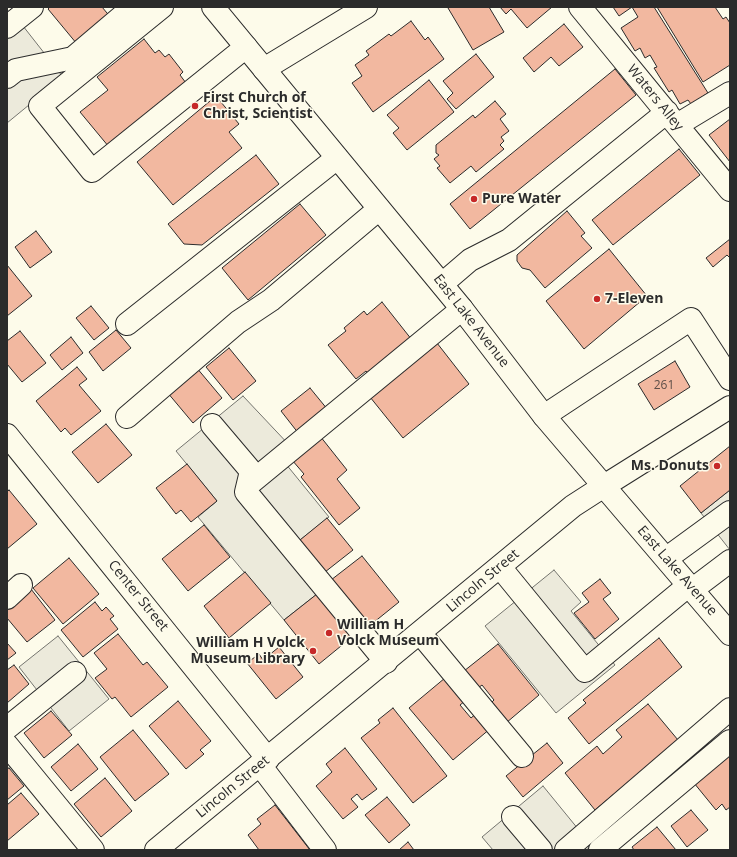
<!DOCTYPE html>
<html>
<head>
<meta charset="utf-8">
<style>
  body { margin:0 }
  #map { position:relative; width:737px; height:857px; overflow:hidden; background:#fdfbea; font-family:"Open Sans",sans-serif }
  canvas { display:block }
  .frame { position:absolute; inset:0; border:8px solid #2b2b2b; pointer-events:none }
</style>
</head>
<body>
<div id="map">
<canvas width="737" height="857"></canvas>
<div class="frame"></div>
</div>
<script>
const c = document.querySelector('canvas').getContext('2d');
c.lineJoin = 'round';
function fill(path, color) { c.fillStyle = color; c.fill(path, 'evenodd'); }
const toPath = rows => new Path2D(rows.map(r => 'M' + r).join(''));
function strokePath(path, color, width, dash) { c.strokeStyle = color; c.lineWidth = width; c.lineCap = dash ? 'butt' : 'round'; c.setLineDash(dash || []); c.stroke(path); }
function write(font, color, halo, rows, align = 'center') {
  c.font = font + ' "Open Sans",sans-serif'; c.lineWidth = 3; c.setLineDash([]); c.textBaseline = 'middle'; c.strokeStyle = halo; c.fillStyle = color; for (const [text, x, y, turn = 0] of rows) {
    c.save(); c.translate(x, y); c.rotate((+turn || 0) * Math.PI / 180); c.textAlign = isNaN(turn) ? turn : align; if (halo) c.strokeText(text, 0, 0); c.fillText(text, 0, 0); c.restore();
  }
}
const parking = toPath([
  [23,26,63,77,7,123,7,39,23,26],
  [243,396,292,448,281,458,329,517,300,540,317,594,284,620,198,517,217,501,176,451,243,396],
  [730,490,730,550,701,513,730,490],
  [554,570,581,602,571,611,615,665,556,713,485,626,554,570],
  [58,636,109,699,69,731,19,667,58,636],
  [543,786,592,846,586,850,493,850,482,837,543,786]
]);
const building = toPath([
  [50,7,102,7,112,19,77,44,48,9,50,7],
  [450,7,489,7,504,32,473,50,448,8,450,7],
  [500,7,552,7,527,28,511,9,506,14,500,7],
  [613,7,632,7,619,16,613,7],
  [632,7,654,7,708,93,691,104,688,100,680,104,672,90,669,92,654,68,657,67,650,55,645,58,640,48,635,51,621,28,638,17,632,7],
  [657,7,715,7,723,19,726,17,730,23,730,65,703,82,657,7],
  [411,21,425,40,428,37,444,59,373,112,352,83,362,76,355,65,369,55,366,51,389,34,391,36,411,21],
  [564,24,583,47,559,66,551,57,534,72,523,58,564,24],
  [144,39,155,53,159,50,165,57,169,54,183,72,180,75,186,83,109,147,80,112,108,90,97,77,144,39],
  [476,54,494,77,456,109,447,99,453,93,443,81,476,54],
  [615,69,636,95,470,229,450,204,615,69],
  [429,80,454,112,407,150,393,133,399,128,387,115,429,80],
  [216,96,239,124,229,132,242,148,173,205,137,162,216,96],
  [495,101,506,114,500,119,509,131,501,137,504,141,500,145,504,149,476,172,471,166,450,183,437,168,440,166,434,159,439,155,436,153,436,145,473,115,475,118,495,101],
  [730,119,730,162,709,135,730,119],
  [679,149,700,175,613,245,592,220,679,149],
  [256,155,279,184,202,245,184,244,168,224,256,155],
  [300,204,326,235,248,300,222,268,300,204],
  [567,211,585,233,581,236,592,248,545,288,530,270,522,268,517,261,517,255,567,211],
  [36,231,52,252,30,268,15,247,36,231],
  [730,239,730,258,727,255,713,267,706,258,730,239],
  [609,249,647,296,584,349,546,301,609,249],
  [7,265,32,296,7,316,7,265],
  [382,302,412,340,369,375,366,371,356,379,328,345,346,331,344,328,364,311,367,315,382,302],
  [91,306,109,328,94,340,76,318,91,306],
  [116,330,131,348,103,371,89,352,116,330],
  [20,331,46,363,22,382,7,364,7,341,20,331],
  [71,337,83,353,62,370,50,355,71,337],
  [437,343,469,384,403,438,370,397,437,343],
  [229,348,256,381,233,400,206,367,229,348],
  [675,361,690,387,654,410,638,384,675,361],
  [77,367,87,379,79,385,101,411,71,435,65,428,61,432,36,401,77,367],
  [196,367,222,398,193,423,167,392,196,367],
  [310,388,328,410,299,434,281,411,310,388],
  [106,424,132,455,98,483,72,452,106,424],
  [320,436,347,470,337,479,360,508,339,525,301,477,304,474,292,460,320,436],
  [730,446,730,490,701,513,680,486,730,446],
  [187,464,217,501,191,522,181,510,176,514,156,488,187,464],
  [9,490,37,524,7,549,7,492,9,490],
  [327,518,353,550,325,572,300,540,327,518],
  [204,525,230,557,188,591,162,559,204,525],
  [362,556,399,602,368,627,331,580,362,556],
  [69,558,99,594,63,624,33,588,69,558],
  [245,572,271,603,229,638,204,606,245,572],
  [600,579,611,593,603,599,619,619,595,639,574,613,589,602,582,593,600,579],
  [31,589,55,620,27,642,7,618,7,609,31,589],
  [317,594,352,637,319,664,284,620,317,594],
  [95,602,102,611,106,607,114,616,110,619,118,629,83,657,61,630,95,602],
  [118,634,143,665,147,662,168,687,131,717,115,697,112,699,95,678,107,669,94,653,118,634],
  [659,638,682,667,589,744,568,718,586,703,583,700,659,638],
  [7,643,16,653,7,660,7,643],
  [498,644,539,695,506,723,490,704,494,700,482,685,478,688,464,671,498,644],
  [279,647,303,677,276,699,247,663,259,654,263,660,279,647],
  [14,665,29,684,7,703,7,670,14,665],
  [445,678,465,701,460,705,471,718,478,712,491,728,453,760,409,708,445,678],
  [178,701,211,741,200,750,204,754,186,769,149,726,178,701],
  [648,704,678,740,627,786,626,784,595,810,565,773,597,746,603,754,622,737,616,730,648,704],
  [393,708,447,776,413,803,361,738,380,723,378,720,393,708],
  [51,711,72,735,44,758,24,733,51,711],
  [133,730,169,774,135,801,100,757,133,730],
  [547,743,563,763,523,797,506,776,547,743],
  [78,744,98,769,71,791,51,767,78,744],
  [345,748,377,789,362,800,357,794,351,799,358,807,343,819,316,786,332,772,326,764,345,748],
  [730,754,730,807,726,810,722,804,716,810,694,783,730,754],
  [9,768,24,786,7,800,7,769,9,768],
  [105,778,132,811,101,837,74,804,105,778],
  [21,793,39,814,7,841,7,805,21,793],
  [387,797,410,825,389,843,365,815,387,797],
  [275,805,310,850,259,850,248,835,261,824,257,819,275,805],
  [691,810,708,830,687,847,671,826,691,810],
  [657,827,676,850,634,850,632,847,657,827],
  [408,842,414,850,399,850,408,842]
]);
const minor = toPath([
  [162,7,40,106,92,171,246,47],
  [580,7,730,190],
  [7,27,32,7],
  [264,69,366,7],
  [7,77,16,70,73,58,133,7],
  [677,125,730,93],
  [442,284,470,260,509,240,667,112],
  [127,324,337,158],
  [544,416,691,319,730,379],
  [127,417,238,322,271,300,379,209],
  [212,425,251,471,246,492,386,662],
  [7,435,268,759],
  [248,485,462,309],
  [604,486,730,407],
  [667,558,730,512],
  [500,567,585,671,689,585],
  [693,589,730,561],
  [7,598,21,585],
  [420,633,522,756],
  [7,728,75,673],
  [7,745,93,850],
  [260,765,325,850],
  [513,817,541,850],
  [566,850,730,709],
  [600,850,730,741]
]);
const major = toPath([
  [213,7,462,309,544,416,730,634],
  [156,850,573,506,604,486]
]);
const markers = [
  [195,106,4,"#c62828"],
  [474,199,4,"#c62828"],
  [597,299,4,"#c62828"],
  [717,466,4,"#c62828"],
  [329,633,4,"#c62828"],
  [313,651,4,"#c62828"]
];
const numberNames = [
  ["261",664,386]
];
const poiNames = [
  ["First Church of",203,98],
  ["Christ, Scientist",203,114],
  ["Pure Water",482,199],
  ["7-Eleven",605,299],
  ["Ms. Donuts",709,466,"right"],
  ["William H",337,625],
  ["Volck Museum",337,641],
  ["William H Volck",305,643,"right"],
  ["Museum Library",305,659,"right"]
];
const streetNames = [
  ["Waters Alley",655,98,51],
  ["East Lake Avenue",471,321,52],
  ["East Lake Avenue",677,571,49],
  ["Lincoln Street",483,581,-40],
  ["Center Street",138,596,51],
  ["Lincoln Street",233,787,-39]
];
fill(parking, '#eceadb');
strokePath(parking, '#74746e', 1);
fill(building, '#f2b8a0');
strokePath(building, '#2b2b2b', 1);
strokePath(minor, '#2b2b2b', 24);
strokePath(major, '#2b2b2b', 24);
strokePath(minor, '#fdfbea', 22);
strokePath(major, '#fdfbea', 22);
for (const [x, y, r, color] of markers) { const dot = new Path2D(); dot.arc(x, y, r, 0, 2 * Math.PI); c.fillStyle = color; c.fill(dot); strokePath(dot, '#fdfbea', 1.5); }
write('12px', '#5d4e48', null, numberNames);
write('bold 14px', '#2b2b2b', '#fdfbea', poiNames, 'left');
write('14px', '#2b2b2b', '#fdfbea', streetNames);
</script>
</body>
</html>
